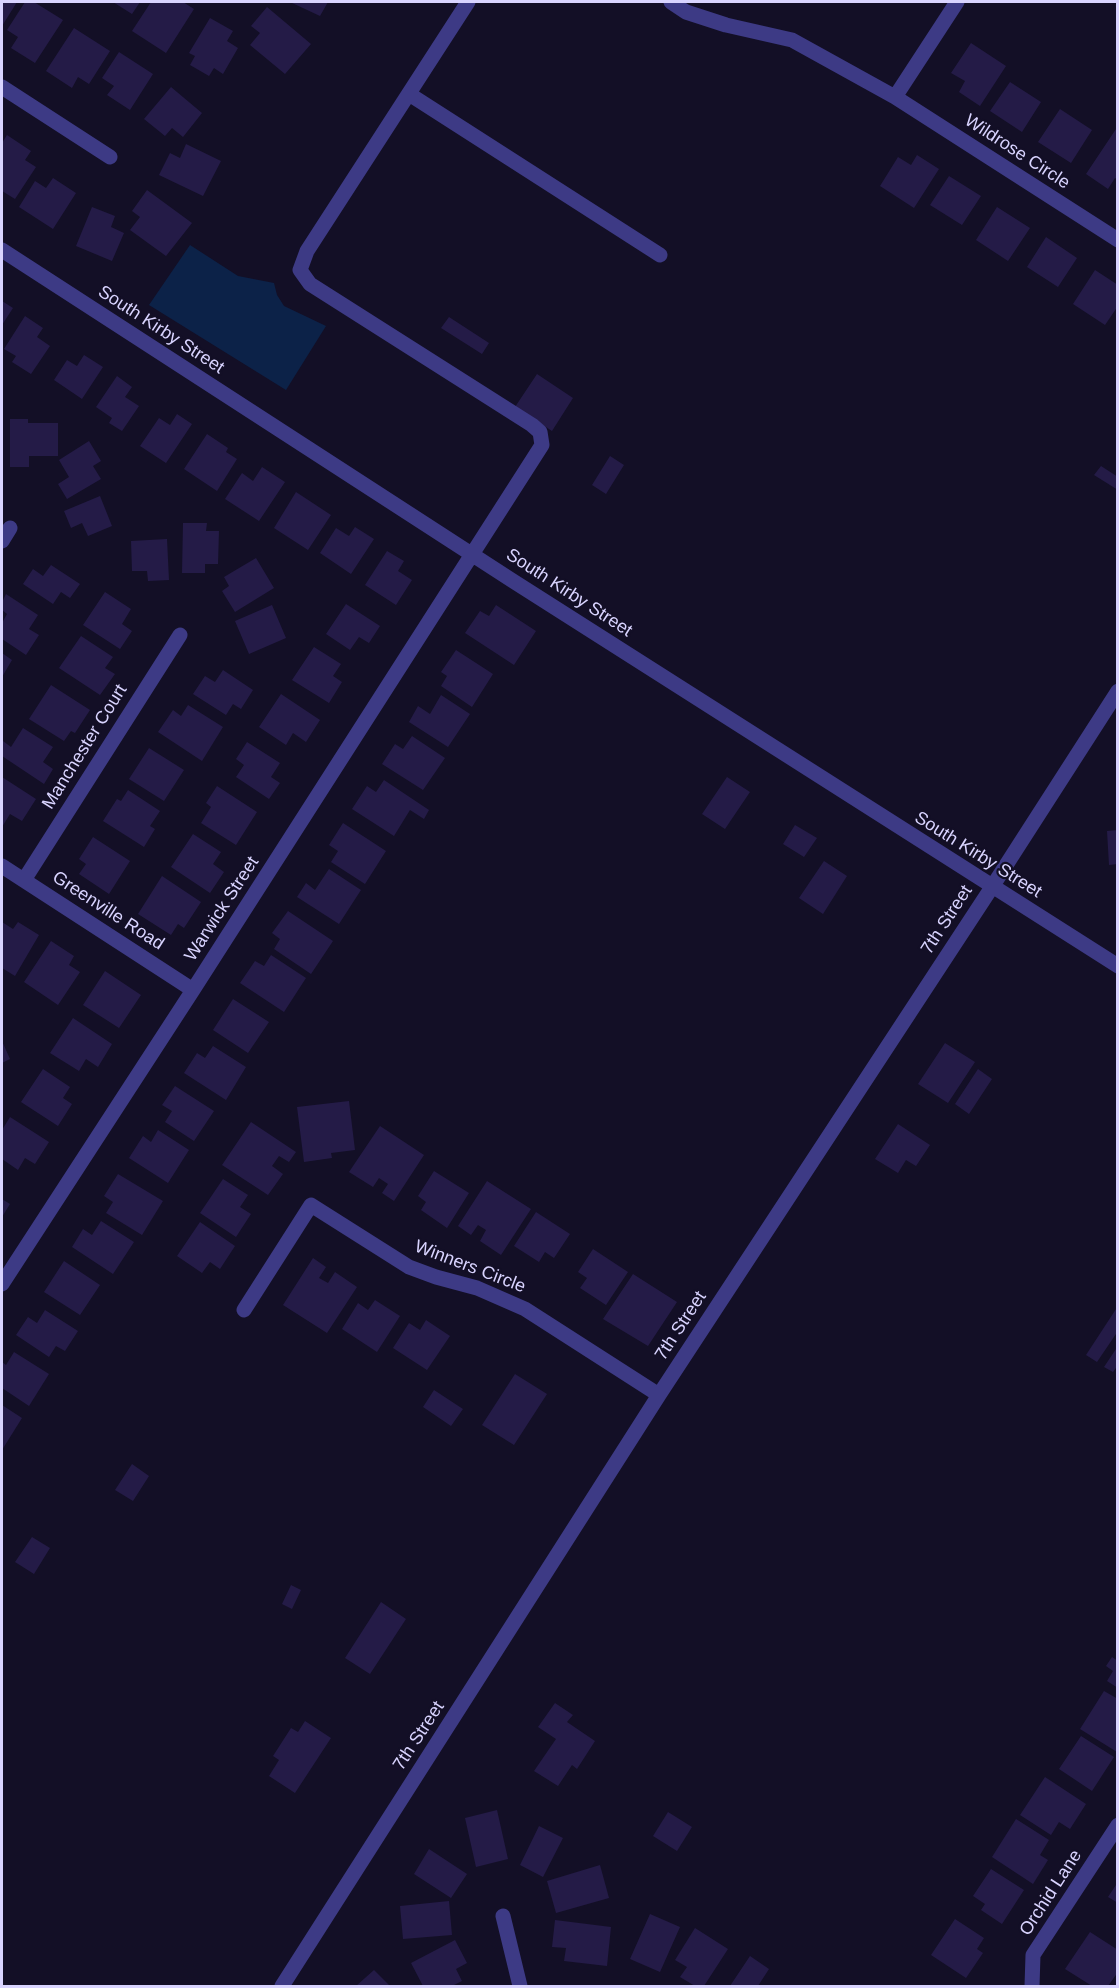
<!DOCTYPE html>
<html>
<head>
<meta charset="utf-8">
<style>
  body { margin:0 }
  #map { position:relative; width:1119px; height:1988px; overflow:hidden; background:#130f26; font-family:Helvetica,sans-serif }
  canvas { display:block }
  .frame { position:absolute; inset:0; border:3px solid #d9d4ff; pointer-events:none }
</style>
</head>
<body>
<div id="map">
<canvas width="1119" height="1988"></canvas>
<div class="frame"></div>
</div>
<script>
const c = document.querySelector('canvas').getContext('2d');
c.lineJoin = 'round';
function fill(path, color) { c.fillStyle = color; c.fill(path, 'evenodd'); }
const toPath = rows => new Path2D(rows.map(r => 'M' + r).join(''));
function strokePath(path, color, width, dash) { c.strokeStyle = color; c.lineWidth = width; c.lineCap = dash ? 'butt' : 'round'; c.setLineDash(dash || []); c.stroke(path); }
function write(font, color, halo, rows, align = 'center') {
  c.font = font + ' Helvetica,sans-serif'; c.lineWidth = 4.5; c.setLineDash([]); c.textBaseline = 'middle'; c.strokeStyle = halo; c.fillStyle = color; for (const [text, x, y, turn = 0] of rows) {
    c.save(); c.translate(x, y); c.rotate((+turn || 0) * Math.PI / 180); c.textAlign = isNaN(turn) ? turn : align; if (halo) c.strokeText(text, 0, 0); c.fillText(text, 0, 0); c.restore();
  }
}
const water = toPath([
  [190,245,238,276,274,283,277,295,284,306,326,326,286,390,149,305]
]);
const building = toPath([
  [2,2,17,2,2,26],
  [25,2,34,2,63,20,35,63,11,48,18,37,7,30],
  [113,2,140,2,132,14],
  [151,2,163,2,166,3,167,2,183,2,194,9,166,53,132,31],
  [290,2,328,2,320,16],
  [267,7,311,44,285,74,250,45,260,33,251,26],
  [210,18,233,31,227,41,238,48,223,74,214,68,209,76,190,65,195,56,189,53],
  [74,28,110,51,89,84,78,77,72,88,46,71],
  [971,43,1006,66,980,106,959,92,965,81,951,73],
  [119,52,153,74,130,110,107,95,114,86,102,78],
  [1010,82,1041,102,1022,132,990,111],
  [171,87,202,113,183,137,172,128,165,136,144,119],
  [1060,109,1092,130,1071,163,1038,142],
  [1118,126,1118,180,1115,178,1108,189,1086,174],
  [7,135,31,151,25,160,36,167,15,199,2,191,2,143],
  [186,144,221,161,203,196,159,175,170,153,180,158],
  [917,155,939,169,914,208,880,186,898,157,911,165],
  [949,176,981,196,962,225,930,205],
  [53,178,76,193,53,229,19,207,35,181,46,188],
  [147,190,192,223,166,256,130,230,140,217,132,211],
  [92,207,115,216,111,227,124,233,112,261,76,246],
  [997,207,1030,228,1008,261,976,240],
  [1046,237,1077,258,1058,287,1027,267],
  [1095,270,1118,285,1118,306,1105,325,1073,304],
  [2,301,13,308,2,325],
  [25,316,43,328,37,337,50,346,31,374,12,362,16,356,4,349],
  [449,317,489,343,482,354,441,328],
  [84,355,103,367,82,399,54,380,67,360,77,366],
  [537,374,573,398,552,431,515,407],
  [117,376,132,387,125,397,139,406,122,431,109,423,112,418,96,407],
  [177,414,192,424,166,463,140,446,159,418,170,425],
  [10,419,28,419,28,423,58,423,58,456,29,456,29,467,10,467],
  [207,434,228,448,226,452,237,459,217,491,184,469],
  [89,441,101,461,93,466,101,479,67,499,58,484,69,477,59,460],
  [610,456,624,465,606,494,592,485],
  [1101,466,1118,477,1118,490,1094,475],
  [262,467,285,482,259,521,225,499,242,473,253,481],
  [296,492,331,515,308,550,274,528],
  [100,496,112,526,88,536,82,523,71,528,64,511],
  [183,523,207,523,206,531,219,531,218,564,205,564,205,573,182,573],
  [355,527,374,539,351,574,320,553,336,528,349,536],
  [167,539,169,580,148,581,147,571,132,571,131,541],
  [387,551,404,561,398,571,412,580,396,605,365,585],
  [256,558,274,588,235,612,222,591,229,586,224,577],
  [51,565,80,584,70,598,61,592,53,604,23,584,33,569,43,576],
  [105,592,131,609,122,624,132,631,120,649,83,625],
  [6,594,38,615,29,629,39,635,26,655,2,639,2,623,7,614,2,610,2,602],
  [346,604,380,626,369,643,359,637,350,650,326,634],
  [272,605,286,638,249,654,235,621],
  [496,605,536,631,514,665,465,633,480,611,489,616],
  [81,636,113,657,105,668,115,674,100,695,59,668],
  [314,647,341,664,333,676,342,682,329,703,292,680],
  [456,650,493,674,472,707,441,686,447,676,441,672],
  [2,653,12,660,2,677],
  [223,670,253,690,241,709,233,704,226,715,193,694,205,676,215,682],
  [51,685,90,710,75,733,71,731,64,741,29,719],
  [281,694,320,720,306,742,293,733,286,745,259,727],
  [441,695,470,714,448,747,409,722,418,706,430,714],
  [188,705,223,727,202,761,158,732,173,710,181,716],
  [23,728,53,747,43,762,53,769,44,784,2,756,3,741,11,747],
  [412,736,445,758,423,790,382,764,395,744,403,749],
  [247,742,280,763,271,777,280,783,269,799,236,777,244,765,236,759],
  [149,748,184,770,164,801,129,779],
  [2,777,36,799,22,821,10,814,2,827],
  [727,777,750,792,725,829,702,814],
  [384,780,429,810,424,819,410,810,394,836,352,809,367,786,376,792],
  [217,786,257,812,236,845,201,823,211,807,206,803],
  [128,790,160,811,150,826,155,829,144,847,103,821,117,799,121,801],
  [343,823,386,851,365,884,331,862,338,851,329,845],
  [795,825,817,838,804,857,783,844],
  [1118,830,1118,864,1109,865,1107,831],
  [193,834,221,852,213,864,224,872,210,893,171,867],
  [93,837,130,861,109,894,79,874,86,864,79,859],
  [824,861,847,876,823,914,799,898],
  [329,869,361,890,339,924,297,897,306,883,315,890],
  [162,876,201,902,184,928,178,924,171,935,138,914],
  [288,911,333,941,311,974,274,949,280,939,272,933],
  [2,922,13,929,18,922,39,935,15,976,2,968],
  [51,941,74,956,69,965,80,972,58,1005,24,982],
  [271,955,306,978,284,1012,240,983,255,961,264,966],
  [105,971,141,995,119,1028,83,1005],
  [233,999,269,1022,248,1053,213,1030],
  [73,1018,112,1044,98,1067,86,1059,79,1071,50,1053],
  [2,1041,10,1059,2,1063],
  [945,1043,975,1062,948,1103,918,1084],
  [213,1046,246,1067,226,1100,184,1073,197,1053,205,1058],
  [43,1069,70,1087,63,1098,72,1104,58,1126,21,1102],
  [978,1069,992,1079,969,1114,955,1104],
  [175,1086,214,1111,194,1141,165,1122,172,1111,162,1105],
  [349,1101,355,1150,331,1153,332,1158,304,1162,297,1107],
  [10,1117,49,1142,35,1164,25,1158,18,1170,2,1159,2,1130],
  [251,1122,296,1152,289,1162,279,1156,272,1166,283,1174,268,1195,222,1165],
  [898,1124,930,1145,916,1166,906,1160,898,1173,875,1159],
  [380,1126,424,1155,394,1201,382,1193,388,1184,379,1178,373,1187,349,1172],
  [158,1130,189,1150,168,1183,129,1158,143,1136,151,1142],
  [434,1171,469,1193,447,1228,421,1210,426,1202,418,1196],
  [118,1174,163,1201,142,1235,106,1213,113,1202,104,1196],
  [223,1179,248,1195,240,1207,251,1214,236,1237,200,1213],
  [487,1181,531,1209,501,1255,480,1241,486,1230,478,1225,471,1235,458,1226],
  [2,1199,10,1204,2,1217],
  [536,1212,570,1234,554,1258,545,1252,539,1262,514,1246],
  [101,1221,134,1242,113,1274,72,1247,83,1229,92,1235],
  [200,1222,235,1246,220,1269,210,1262,202,1273,177,1256],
  [593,1249,628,1272,606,1305,580,1288,587,1278,578,1272],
  [313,1258,326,1267,319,1278,328,1283,335,1272,357,1287,327,1333,283,1305],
  [64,1261,100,1285,80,1315,44,1292],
  [633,1274,677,1302,648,1346,603,1319],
  [375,1300,400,1316,377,1352,342,1329,358,1303,368,1310],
  [1118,1306,1118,1331,1097,1362,1086,1355],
  [45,1310,78,1331,65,1351,56,1346,49,1357,16,1335,28,1317,37,1323],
  [426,1320,450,1336,427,1370,393,1348,409,1323,420,1330],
  [1118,1346,1118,1365,1113,1372,1104,1367],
  [14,1352,49,1374,29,1406,2,1388,2,1362,6,1365],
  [515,1374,547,1394,514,1445,482,1425],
  [434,1390,463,1409,451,1426,423,1407],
  [2,1405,22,1418,2,1450],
  [132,1464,149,1476,133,1501,115,1490],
  [32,1537,50,1548,34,1574,15,1562],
  [291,1585,301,1590,292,1609,282,1604],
  [381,1602,406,1619,370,1674,345,1658],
  [1112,1657,1118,1661,1118,1688,1107,1681,1113,1671,1106,1666],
  [1104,1691,1118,1699,1117,1752,1080,1729],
  [555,1703,573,1715,567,1722,595,1741,577,1769,572,1765,558,1786,534,1771,556,1739,538,1727],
  [305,1721,331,1738,295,1793,269,1776,279,1760,273,1756,291,1728,298,1732],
  [1081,1736,1114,1757,1092,1791,1059,1769],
  [1045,1777,1086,1804,1070,1829,1059,1822,1051,1835,1020,1815],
  [497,1810,508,1859,476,1867,465,1818],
  [668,1812,692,1827,677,1851,653,1836],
  [1016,1819,1049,1840,1040,1855,1048,1860,1033,1884,992,1857],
  [539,1826,563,1838,543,1877,520,1865],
  [429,1849,467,1874,451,1898,414,1874],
  [600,1865,609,1898,556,1913,547,1881],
  [991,1869,1024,1890,1002,1924,981,1910,985,1904,973,1896],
  [1118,1882,1118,1903,1108,1897],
  [449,1901,452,1935,403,1939,400,1906],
  [650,1914,680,1927,660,1972,630,1959],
  [955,1919,984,1938,977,1949,983,1953,966,1978,931,1955],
  [555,1920,611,1927,607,1966,564,1961,566,1948,552,1947],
  [695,1928,728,1949,704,1986,695,1986,680,1977,687,1967,675,1960],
  [1090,1932,1118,1950,1118,1972,1108,1986,1092,1986,1065,1969],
  [455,1940,467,1963,456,1969,462,1981,452,1986,423,1986,411,1963],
  [750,1956,769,1969,758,1986,730,1986],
  [374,1970,390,1986,356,1986]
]);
const minor = toPath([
  [671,2,686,12,726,25,792,40,895,97,1118,240],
  [2,87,110,157],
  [409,94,660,255],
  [895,97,957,2],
  [2,250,513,581,1118,966],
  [2,541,10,528],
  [2,866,193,990],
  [24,880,180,635],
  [2,1284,193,990,542,445,540,432,532,425,310,284,300,270,307,251,468,2],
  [244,1310,311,1205,409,1267,436,1277,477,1288,525,1309,659,1395],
  [503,1916,520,1986],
  [282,1986,659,1395,992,887,1118,691],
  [1032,1986,1033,1955,1118,1825]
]);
const streetNames = [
  ["Wildrose Circle",1017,152,33],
  ["South Kirby Street",161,330,33],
  ["South Kirby Street",569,593,33],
  ["Manchester Court",85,747,-58],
  ["South Kirby Street",978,855,32],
  ["Warwick Street",222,909,-57],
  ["Greenville Road",108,911,33],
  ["7th Street",947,920,-57],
  ["Winners Circle",470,1267,21],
  ["7th Street",681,1326,-57],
  ["7th Street",419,1736,-57],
  ["Orchid Lane",1051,1893,-57]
];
fill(water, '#0c2248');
fill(building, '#241b47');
strokePath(minor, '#3d3a85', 15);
write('18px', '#d9d4ff', '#130f26', streetNames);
</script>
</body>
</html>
